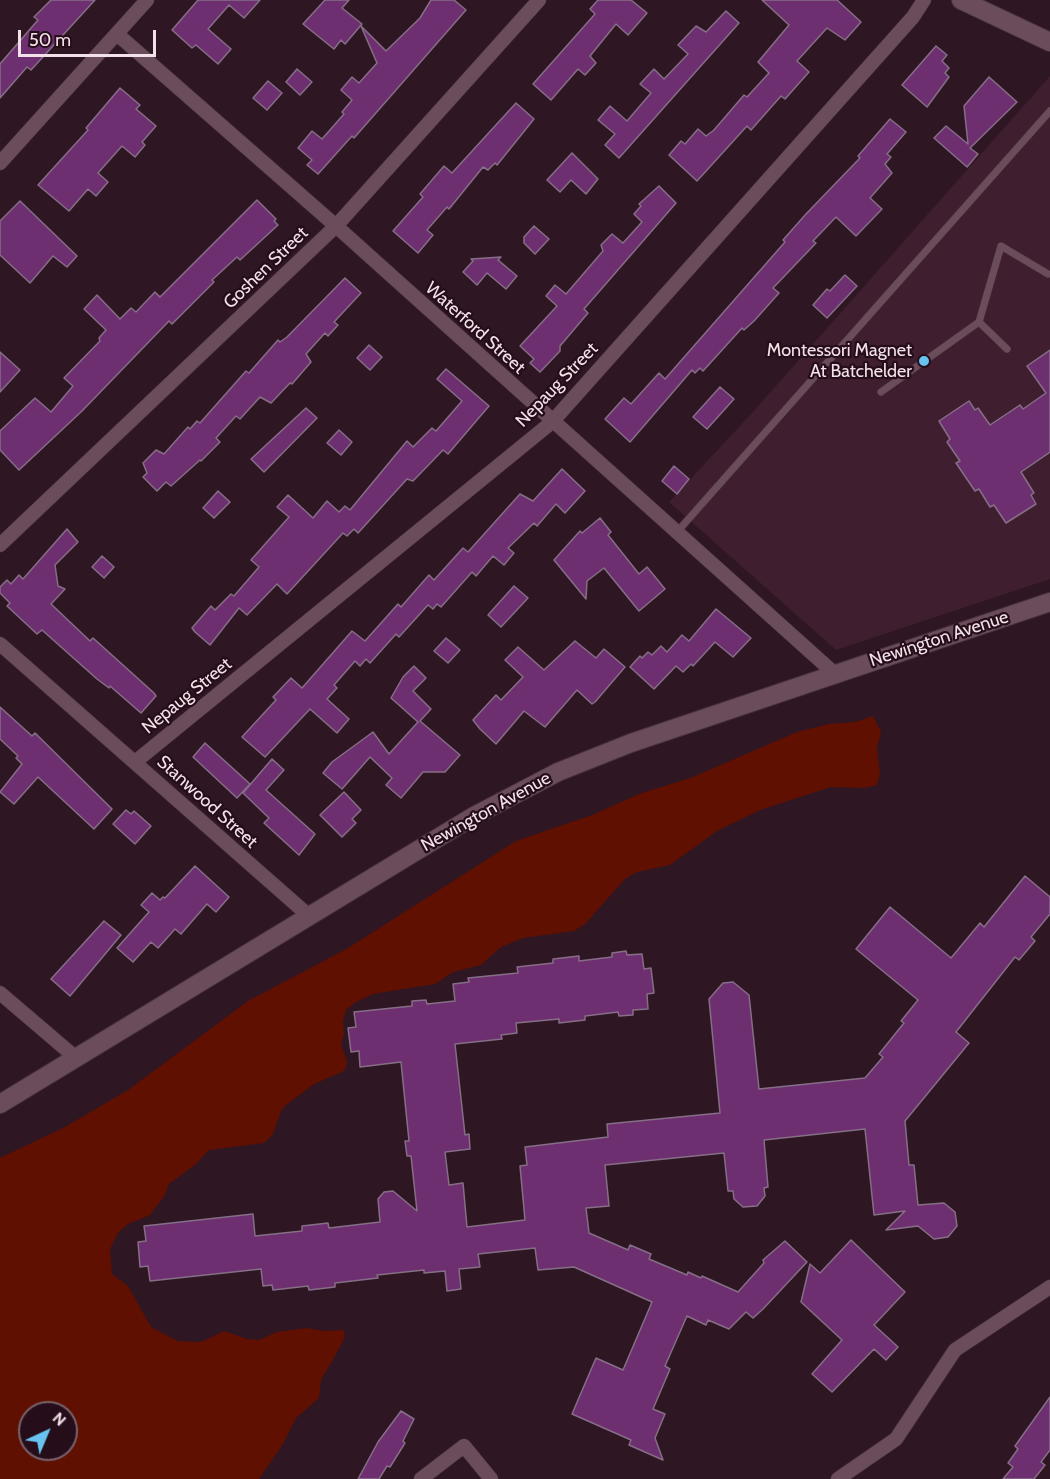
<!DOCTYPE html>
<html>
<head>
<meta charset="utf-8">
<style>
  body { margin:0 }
  #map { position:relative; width:1050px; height:1479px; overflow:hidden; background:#2f1623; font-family:Cabin,sans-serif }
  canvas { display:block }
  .north { position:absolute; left:18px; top:1401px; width:60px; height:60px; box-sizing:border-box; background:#250d1a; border:2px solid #77626d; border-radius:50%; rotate:44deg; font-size:16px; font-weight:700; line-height:24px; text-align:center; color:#f3e1e9 }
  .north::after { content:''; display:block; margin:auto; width:21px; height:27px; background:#69c3f1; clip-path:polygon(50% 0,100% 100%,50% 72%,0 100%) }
  .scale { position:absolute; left:18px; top:30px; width:138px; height:27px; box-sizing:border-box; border:3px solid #f3e1e9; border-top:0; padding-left:8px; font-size:18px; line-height:21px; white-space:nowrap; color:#f3e1e9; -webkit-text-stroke:4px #250d1a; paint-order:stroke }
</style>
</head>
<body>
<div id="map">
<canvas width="1050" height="1479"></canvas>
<div class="north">N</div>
<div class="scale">50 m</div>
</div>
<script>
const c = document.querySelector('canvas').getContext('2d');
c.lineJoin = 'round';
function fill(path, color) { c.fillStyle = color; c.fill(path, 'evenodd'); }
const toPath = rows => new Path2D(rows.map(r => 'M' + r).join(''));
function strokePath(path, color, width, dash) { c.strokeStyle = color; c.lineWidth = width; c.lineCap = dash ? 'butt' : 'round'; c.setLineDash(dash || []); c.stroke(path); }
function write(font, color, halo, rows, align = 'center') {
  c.font = font + ' Cabin,sans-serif'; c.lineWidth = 4.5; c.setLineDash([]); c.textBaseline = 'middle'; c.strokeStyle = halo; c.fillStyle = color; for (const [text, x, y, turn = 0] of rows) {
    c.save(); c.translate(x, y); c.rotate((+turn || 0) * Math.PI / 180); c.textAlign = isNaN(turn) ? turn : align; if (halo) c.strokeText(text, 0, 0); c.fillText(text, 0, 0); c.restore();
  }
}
const built = toPath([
  [1050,76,1050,579,836,650,669,502,751,414]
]);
const green = toPath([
  [873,716,881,732,877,749,880,774,877,785,864,788,831,787,760,810,717,831,670,865,637,872,625,879,585,924,574,931,523,938,501,947,481,965,453,972,435,984,373,994,356,1002,346,1010,343,1021,344,1033,341,1045,347,1061,346,1068,342,1072,314,1084,285,1106,281,1111,273,1134,264,1143,209,1150,196,1164,169,1184,165,1195,150,1215,128,1224,118,1233,110,1249,112,1274,128,1286,151,1327,177,1341,201,1342,224,1331,247,1339,259,1340,277,1332,307,1328,324,1331,343,1330,345,1336,340,1347,321,1380,319,1398,296,1418,283,1444,259,1479,0,1479,0,1158,65,1127,128,1090,248,1001,348,948,516,841,592,815,639,794,693,777,797,732,829,724,855,722],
  [30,1413,66,1413,66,1449,30,1449]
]);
const building = toPath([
  [51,0,95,0,31,70,27,67,0,98,0,64,38,20,34,17,51,0],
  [198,0,260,0,244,18,229,5,208,29,231,49,218,64,196,45,192,48,172,30,198,0],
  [325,0,349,0,342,8,362,24,345,44,341,40,334,49,303,24,325,0],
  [431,0,454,0,466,10,354,138,352,136,318,174,307,165,312,160,298,148,312,131,322,139,344,114,342,112,352,100,341,90,352,77,359,83,377,63,361,26,386,51,420,18,431,0],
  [598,0,631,0,647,13,628,35,616,24,590,56,596,63,585,75,578,69,551,100,533,84,595,14,590,9,598,0],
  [762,0,837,0,861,22,845,40,827,28,797,61,809,72,785,99,781,96,751,130,747,126,697,181,669,155,681,141,685,144,698,129,706,136,714,130,744,95,747,97,769,73,758,62,789,25,762,0],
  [726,11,739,23,619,158,605,145,615,134,598,120,610,106,627,121,651,93,640,84,654,69,664,79,688,54,678,45,696,26,706,32,726,11],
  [936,46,947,55,942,61,949,68,945,73,949,77,927,107,902,85,936,46],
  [297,69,312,82,300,95,286,82,297,69],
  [989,77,1017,102,970,148,978,154,967,167,934,138,946,126,968,144,964,106,989,77],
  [268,81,282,93,267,110,253,98,268,81],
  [120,88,140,105,136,109,156,126,142,142,145,145,135,157,122,146,98,173,108,182,96,196,88,189,69,211,38,185,88,130,86,128,120,88],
  [516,103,534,119,497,165,495,163,488,170,483,167,449,209,447,207,427,230,433,235,418,253,393,231,423,197,420,194,444,166,452,173,516,103],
  [890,119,906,132,887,154,891,157,885,164,892,173,870,198,882,209,856,236,836,217,813,241,816,243,773,288,779,293,754,321,744,330,742,328,703,371,700,368,695,373,692,370,630,442,605,419,624,398,631,404,659,373,665,379,785,242,783,240,806,214,860,158,858,156,890,119],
  [572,153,598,179,586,194,571,180,560,192,547,180,572,153],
  [659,186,676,203,584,309,588,313,560,346,560,351,540,372,530,363,534,359,520,346,557,306,546,296,555,285,566,294,603,251,601,245,612,234,623,243,642,222,634,214,641,206,639,204,659,186],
  [257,200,276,219,274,221,278,225,240,260,237,257,212,280,214,282,172,324,169,321,82,411,19,470,0,450,0,431,35,398,51,412,73,386,64,378,100,341,99,338,106,330,84,309,97,295,120,319,131,308,136,312,155,292,160,297,257,200],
  [20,201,77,256,67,267,53,256,30,283,0,255,0,221,20,201],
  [534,226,549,239,535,254,524,243,524,237,534,226],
  [501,257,498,260,517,276,506,289,487,273,477,285,463,272,473,261,471,259,501,257],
  [845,275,857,286,827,318,813,305,827,289,830,291,845,275],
  [345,278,361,293,334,322,338,325,328,336,325,333,306,354,311,362,292,384,290,383,271,403,260,397,240,419,236,416,216,438,220,442,201,461,200,460,171,486,166,482,157,491,143,477,147,473,143,463,156,450,164,454,188,427,190,429,197,421,200,423,246,371,249,373,278,340,280,342,287,337,345,278],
  [369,345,382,357,370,370,357,358,369,345],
  [1050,350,1050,452,1021,472,1034,493,1031,495,1036,504,1006,523,994,505,990,507,979,489,975,491,956,463,960,461,947,442,950,439,939,421,969,401,975,410,978,408,990,425,1020,405,1023,409,1046,393,1027,366,1050,350],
  [0,352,20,370,0,392,0,352],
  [446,369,489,406,448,454,443,450,413,481,407,479,358,533,354,529,347,536,343,533,287,594,277,584,247,615,239,608,210,645,195,632,192,628,211,606,215,610,231,594,234,596,259,567,251,560,289,517,277,507,288,495,313,518,327,501,339,512,345,506,350,510,407,441,413,447,432,428,436,431,462,401,437,379,446,369],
  [720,387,734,399,707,429,693,417,720,387],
  [306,408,317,418,264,472,251,459,306,408],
  [339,430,352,442,341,455,327,443,339,430],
  [674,466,689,479,677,494,662,481,674,466],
  [562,469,585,491,565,513,556,504,537,526,534,523,508,548,514,553,504,565,493,556,476,576,472,572,441,607,437,604,433,609,428,605,399,637,396,634,370,663,366,659,360,666,355,661,334,685,337,688,327,699,349,719,337,733,310,709,265,757,242,737,276,700,273,697,291,678,302,688,352,631,365,641,398,604,401,607,429,575,434,580,463,548,468,552,520,494,533,501,562,469],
  [218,491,230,502,214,518,203,508,218,491],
  [600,518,611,532,608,535,639,574,647,567,665,589,639,611,604,568,587,581,586,599,554,560,580,531,582,533,600,518],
  [67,529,78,542,55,565,58,586,65,589,51,604,90,641,93,638,154,693,156,696,141,713,110,686,109,688,97,679,42,630,37,634,7,606,10,603,0,593,0,587,7,580,11,584,19,575,23,579,67,529],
  [102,556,114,567,104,578,92,567,102,556],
  [514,586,528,598,501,627,488,615,514,586],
  [716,609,751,638,733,657,715,642,693,666,691,664,683,672,676,666,654,689,630,667,640,656,642,658,648,652,652,655,661,646,667,652,682,635,689,641,716,609],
  [446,638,460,650,448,663,434,651,446,638],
  [575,641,596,658,604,649,625,667,595,702,592,704,577,690,545,727,524,711,496,744,480,729,473,720,496,695,501,700,523,677,505,660,518,647,544,670,575,641],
  [414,666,426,678,413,691,431,709,420,721,460,755,445,772,423,772,401,798,386,785,392,778,370,757,342,789,323,773,332,762,373,732,389,754,418,722,391,698,403,677,414,666],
  [0,707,32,736,35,733,112,809,94,829,38,777,14,804,0,792,22,764,16,758,18,756,0,739,0,707],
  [205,743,250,784,237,798,193,757,205,743],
  [272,759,284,770,266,790,315,834,299,855,264,823,269,818,243,793,272,759],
  [344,792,361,810,352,819,356,823,342,837,320,815,344,792],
  [126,810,131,814,134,811,151,826,135,844,113,824,126,810],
  [195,866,229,897,216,912,207,904,181,934,175,929,158,948,151,942,133,962,117,948,149,912,141,905,152,893,160,900,163,897,165,898,195,866],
  [1025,876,1050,897,1050,914,1031,937,1035,941,1019,960,1015,957,956,1032,969,1043,905,1121,909,1165,914,1165,918,1205,944,1203,955,1212,957,1226,948,1237,934,1239,918,1226,886,1230,905,1211,874,1215,865,1129,764,1140,768,1187,764,1188,765,1196,757,1206,743,1207,734,1199,733,1191,728,1191,724,1153,605,1165,609,1206,586,1208,589,1233,628,1250,630,1245,651,1254,649,1259,687,1275,688,1272,701,1278,702,1276,738,1292,764,1263,763,1260,785,1241,807,1262,763,1309,753,1318,746,1312,729,1329,708,1320,706,1325,687,1316,665,1366,670,1369,653,1409,665,1414,655,1438,663,1460,629,1445,631,1440,572,1414,596,1358,623,1370,652,1302,574,1267,538,1270,535,1248,478,1254,480,1267,459,1269,461,1289,447,1291,445,1271,424,1273,424,1270,377,1275,378,1278,335,1283,335,1287,309,1290,308,1286,273,1290,272,1285,263,1286,261,1269,150,1281,148,1266,140,1267,138,1242,146,1241,144,1226,253,1214,255,1236,302,1231,302,1226,328,1223,329,1228,380,1222,378,1199,384,1192,393,1191,417,1211,411,1156,407,1156,405,1141,409,1141,401,1062,360,1067,359,1051,351,1052,348,1028,356,1027,354,1012,412,1006,412,1001,426,1000,427,1004,455,1001,453,984,469,982,468,978,518,973,517,967,553,963,553,959,579,956,579,961,612,957,612,953,626,951,627,955,642,954,644,969,651,968,654,993,647,994,648,1009,633,1010,633,1015,619,1016,618,1012,585,1016,585,1020,559,1023,559,1019,516,1023,517,1033,501,1035,502,1039,455,1044,465,1135,469,1134,470,1149,445,1152,449,1185,463,1183,467,1227,525,1220,520,1166,527,1165,525,1147,608,1137,607,1124,720,1113,709,999,723,983,733,982,749,995,759,1089,865,1078,883,1057,879,1054,904,1023,901,1021,918,1000,856,949,890,907,951,958,980,923,984,927,1025,876],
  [104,921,121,935,70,996,51,979,104,921],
  [851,1240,905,1292,874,1325,898,1347,886,1360,874,1349,832,1392,812,1374,842,1340,801,1302,810,1264,820,1273,851,1240],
  [1050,1397,1050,1450,1041,1462,1045,1465,1034,1479,1003,1479,1013,1467,1008,1463,1018,1449,1015,1446,1050,1397],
  [401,1411,414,1419,403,1441,405,1443,390,1467,387,1466,379,1479,358,1479,378,1442,401,1411]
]);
const service = toPath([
  [979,322,1007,349],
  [881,392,979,322,1001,246,1048,274],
  [677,532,1050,111]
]);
const minor = toPath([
  [117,34,336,226,834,673],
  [0,163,147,0],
  [0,545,336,226,539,0],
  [0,644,308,915],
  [135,762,552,422,913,17,924,0],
  [0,993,75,1057],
  [421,1479,464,1446,491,1479],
  [838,1479,896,1439,955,1350,1050,1287]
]);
const secondary = toPath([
  [961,0,1050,42],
  [0,1104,474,816,558,772,631,743,1050,602]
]);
const markers = [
  [924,361,6,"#69c3f1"]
];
const streetNames = [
  ["Goshen Street",266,268,-44],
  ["Waterford Street",475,328,42],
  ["Nepaug Street",557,385,-46],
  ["Newington Avenue",939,639,-18],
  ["Nepaug Street",187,696,-39],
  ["Stanwood Street",207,802,42],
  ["Newington Avenue",486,812,-29]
];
const poiNames = [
  ["Montessori Magnet",912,351],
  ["At Batchelder",912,372]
];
fill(built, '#3e1e2f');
fill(green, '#5f1000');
fill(building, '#6d2f70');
strokePath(building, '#866e87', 1.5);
strokePath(service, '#47333d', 8);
strokePath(minor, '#47333d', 15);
strokePath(secondary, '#47333d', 20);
strokePath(service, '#6a4c5a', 7);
strokePath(minor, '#6a4c5a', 14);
strokePath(secondary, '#6a4c5a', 18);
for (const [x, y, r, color] of markers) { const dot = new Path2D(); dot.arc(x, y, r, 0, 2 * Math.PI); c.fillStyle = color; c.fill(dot); strokePath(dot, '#250d1a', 2); }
write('18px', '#f3e1e9', '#250d1a', streetNames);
write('18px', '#f3e1e9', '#250d1a', poiNames, 'right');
</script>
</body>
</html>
